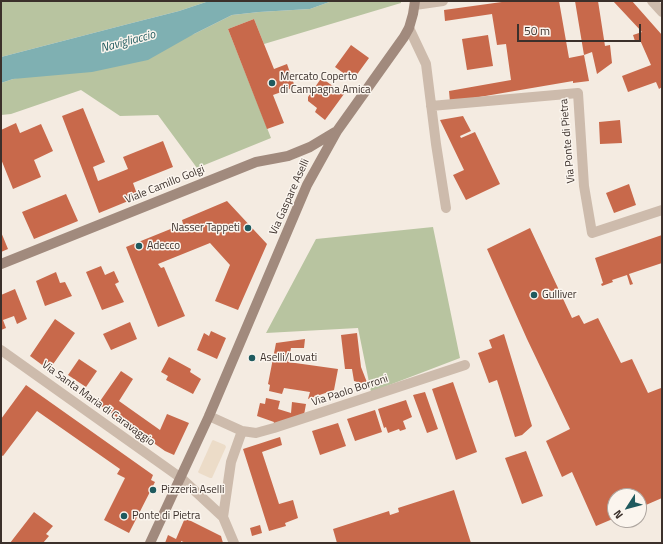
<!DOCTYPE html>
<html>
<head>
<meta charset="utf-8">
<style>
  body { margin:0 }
  #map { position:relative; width:663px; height:544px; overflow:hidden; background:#f4ebe1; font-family:"Titillium Web",sans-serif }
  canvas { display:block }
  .frame { position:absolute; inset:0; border:2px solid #3b302b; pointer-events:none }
  .north { position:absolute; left:607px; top:488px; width:40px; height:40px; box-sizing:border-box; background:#fbf5ee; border:1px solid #aea6a0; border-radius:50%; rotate:234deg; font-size:11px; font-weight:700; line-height:16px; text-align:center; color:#3b302b }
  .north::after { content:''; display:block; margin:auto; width:14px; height:18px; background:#1f5a5e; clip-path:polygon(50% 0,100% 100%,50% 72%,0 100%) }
  .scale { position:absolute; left:517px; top:24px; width:124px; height:18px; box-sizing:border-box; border:2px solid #3b302b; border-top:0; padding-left:5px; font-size:12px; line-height:14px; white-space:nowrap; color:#3b302b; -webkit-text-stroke:3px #fbf5ee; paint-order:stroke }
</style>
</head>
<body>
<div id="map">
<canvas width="663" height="544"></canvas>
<div class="frame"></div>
<div class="north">N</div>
<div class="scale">50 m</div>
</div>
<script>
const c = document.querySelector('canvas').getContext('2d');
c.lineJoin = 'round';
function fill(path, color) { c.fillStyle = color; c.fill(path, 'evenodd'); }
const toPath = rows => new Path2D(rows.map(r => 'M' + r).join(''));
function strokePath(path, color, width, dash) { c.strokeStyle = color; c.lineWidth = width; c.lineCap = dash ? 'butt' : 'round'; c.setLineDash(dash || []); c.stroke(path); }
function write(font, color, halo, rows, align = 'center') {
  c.font = font + ' "Titillium Web",sans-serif'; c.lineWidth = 3; c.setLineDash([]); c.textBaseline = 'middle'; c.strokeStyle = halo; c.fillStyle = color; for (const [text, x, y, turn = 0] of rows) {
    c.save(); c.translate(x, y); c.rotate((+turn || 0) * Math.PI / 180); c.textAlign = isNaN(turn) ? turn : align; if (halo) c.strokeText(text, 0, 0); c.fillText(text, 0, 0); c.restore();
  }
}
const green = toPath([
  [1,1,209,1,179,11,128,24,1,57],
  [332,1,401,1,401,3,264,44,254,19,228,29,271,138,197,168,158,115,120,116,81,90,11,114,1,115,1,83,13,79,194,34,232,15,259,12,310,9],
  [433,227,460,358,371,392,358,328,266,333,316,239]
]);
const plaza = toPath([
  [213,440,225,445,226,447,212,478,210,478,199,473,198,472,212,441]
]);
const water = toPath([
  [209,1,332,1,310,9,259,12,232,15,194,34,148,60,92,72,13,79,1,83,1,57,128,24,179,11]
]);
const building = toPath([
  [509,1,559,1,569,58,584,55,589,81,573,83,573,81,450,102,449,91,511,80,506,44,497,45,492,14,445,21,444,10],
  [575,1,598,1,605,46,610,45,612,63,597,74,592,52,584,55],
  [613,1,632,1,662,35,662,87,659,89,656,82,628,92,622,76,651,65,640,40,635,41,633,35,642,32],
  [254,19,274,69,287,64,295,87,273,95,284,123,267,129,228,29],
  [488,35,493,66,467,70,462,39],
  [351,45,369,58,353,80,335,67],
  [323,79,344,94,325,120,315,112,317,108,308,101,308,97,320,80],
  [83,108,105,162,93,167,98,181,128,169,123,157,163,141,173,167,133,183,138,197,99,213,62,116],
  [463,116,471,131,460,136,461,138,475,132,500,184,466,200,453,175,464,170,440,120],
  [620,120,622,143,600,144,599,122],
  [16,123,20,133,41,124,53,151,34,160,41,177,13,189,1,159,1,130],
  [629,184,636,205,614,213,606,193],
  [66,194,78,221,34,239,22,212],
  [227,201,267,244,238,310,215,301,230,265,210,243,158,264,161,268,164,267,185,316,158,327,126,247,183,224,182,220],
  [530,228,572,318,579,315,584,324,598,318,621,363,632,359,648,393,661,388,662,391,662,498,639,508,639,496,615,496,615,518,596,526,572,472,562,477,546,441,570,429,527,339,487,249],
  [1,232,8,249,1,252],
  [662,235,662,263,629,274,633,284,630,285,627,275,612,280,613,282,602,286,601,284,603,283,595,258],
  [101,266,105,275,114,271,119,282,115,284,124,302,102,310,86,272],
  [56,272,60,283,65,282,72,296,45,306,36,281],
  [15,289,27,319,17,324,14,316,3,320,6,328,1,330,1,295],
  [55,319,75,333,49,370,30,356],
  [130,322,137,339,111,350,103,334],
  [211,331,226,338,217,359,197,350,204,333,209,336],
  [357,333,361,367,368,385,354,381,352,369,345,369,341,335],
  [504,334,532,426,522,435,515,437,497,380,489,383,478,353,492,348,489,340],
  [305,339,304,348,291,348,288,362,338,369,334,390,308,399,310,392,284,388,282,394,269,391,270,385,268,384,276,343],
  [169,357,191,369,190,372,201,379,193,394,166,380,168,376,161,372],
  [79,359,97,371,86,387,68,375],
  [121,371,133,379,119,401,160,430,167,414,189,423,174,455,165,451,98,404],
  [453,382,477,452,456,460,432,389],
  [26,385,153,475,151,480,155,482,129,533,104,520,125,478,117,474,120,469,37,411,3,456,1,455,1,419],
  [425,392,438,429,427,433,413,395],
  [266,398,280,401,278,409,291,413,292,402,306,404,304,415,273,426,274,422,257,416,260,403,265,404],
  [406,400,412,417,403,421,406,429,400,431,399,429,388,433,386,427,384,428,378,409],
  [375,410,382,432,355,441,347,419],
  [338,423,346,446,320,455,312,431],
  [280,437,282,445,262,452,279,504,293,500,298,518,285,523,286,526,269,531,243,449],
  [526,451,543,496,522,504,505,458],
  [454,490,471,543,337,543,333,529,389,511,390,515,399,512,398,508],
  [34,512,53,526,46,534,49,536,43,543,10,543],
  [185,518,221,536,223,543,186,543,181,541,181,543,165,543,168,535,176,539],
  [260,525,262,533,252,536,250,528]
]);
const street = toPath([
  [652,1,662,12],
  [415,5,443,1],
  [409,28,426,64,436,144,446,208],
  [431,106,578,93,584,186,592,233,662,210],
  [1,350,181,478,223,517,234,543],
  [209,416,242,431,231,462,223,517],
  [242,431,256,433,274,428,465,365]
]);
const secondary = toPath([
  [1,264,256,162,288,156,310,147,335,132],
  [150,543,209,416,307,185,337,131,404,37,409,28,413,14,415,1]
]);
const markers = [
  [272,83,4,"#1f5a5e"],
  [248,228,4,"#1f5a5e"],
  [139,246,4,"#1f5a5e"],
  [534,295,4,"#1f5a5e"],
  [252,358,4,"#1f5a5e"],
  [153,490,4,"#1f5a5e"],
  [124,516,4,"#1f5a5e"]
];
const poiNames = [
  ["Mercato Coperto",280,77],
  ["di Campagna Amica",280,90],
  ["Nasser Tappeti",240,228,"right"],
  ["Adecco",147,246],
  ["Gulliver",542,295],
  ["Aselli/Lovati",260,358],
  ["Pizzeria Aselli",161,490],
  ["Ponte di Pietra",132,516]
];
const streetNames = [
  ["Via Ponte di Pietra",568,141,-95],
  ["Viale Camillo Golgi",165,185,-22],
  ["Via Gaspare Aselli",290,197,-66],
  ["Via Paolo Borroni",350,391,-18],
  ["Via Santa Maria di Caravaggio",98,404,36]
];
const waterNames = [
  ["Navigliaccio",128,42,-15]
];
fill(green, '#b8c4a0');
fill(plaza, '#ecdcc8');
fill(water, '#7fb0b2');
fill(building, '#c8694b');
strokePath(street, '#cdbbac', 10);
strokePath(secondary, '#a18a7d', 10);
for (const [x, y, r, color] of markers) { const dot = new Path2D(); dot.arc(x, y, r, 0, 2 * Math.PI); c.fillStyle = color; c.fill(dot); strokePath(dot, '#fbf5ee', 1.5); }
write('11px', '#3b302b', '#fbf5ee', poiNames, 'left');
write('11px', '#3b302b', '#fbf5ee', streetNames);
write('italic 12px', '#1f5a5e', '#fbf5ee', waterNames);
</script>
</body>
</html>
